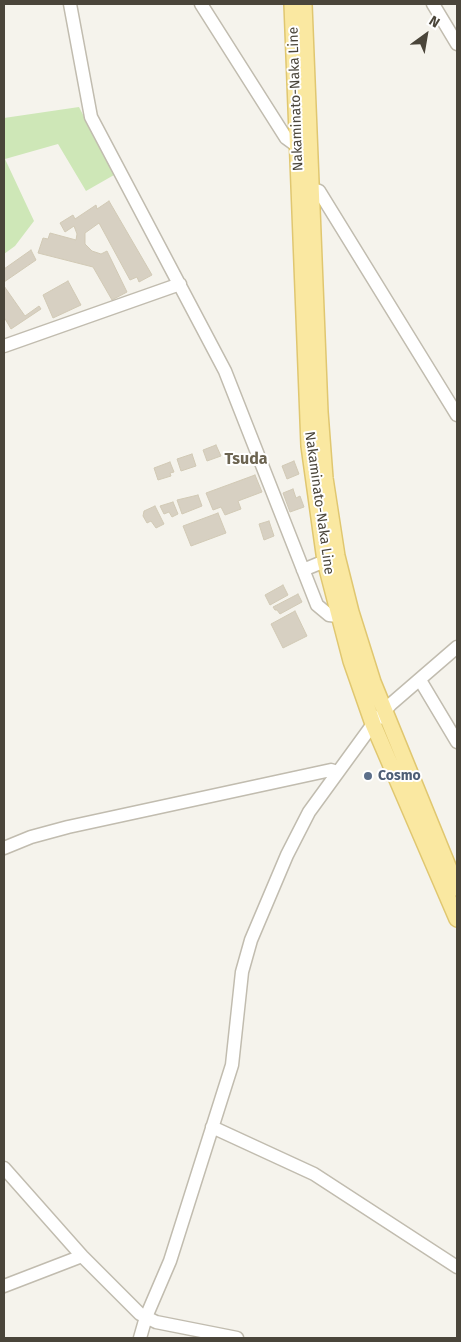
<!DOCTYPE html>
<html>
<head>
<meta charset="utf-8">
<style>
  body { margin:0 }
  #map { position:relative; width:461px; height:1342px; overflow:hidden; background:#f5f3ec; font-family:"Fira Sans",sans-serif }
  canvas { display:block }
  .frame { position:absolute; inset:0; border:5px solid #4a453a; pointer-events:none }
  .north { position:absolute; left:401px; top:10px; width:50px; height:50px; -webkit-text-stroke:4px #fff; paint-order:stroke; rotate:32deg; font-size:14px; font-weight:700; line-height:20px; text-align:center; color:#4a453a }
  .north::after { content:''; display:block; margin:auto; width:18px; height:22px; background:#4a453a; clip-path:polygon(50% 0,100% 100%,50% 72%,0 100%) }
</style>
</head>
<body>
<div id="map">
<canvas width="461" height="1342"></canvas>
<div class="frame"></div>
<div class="north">N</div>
</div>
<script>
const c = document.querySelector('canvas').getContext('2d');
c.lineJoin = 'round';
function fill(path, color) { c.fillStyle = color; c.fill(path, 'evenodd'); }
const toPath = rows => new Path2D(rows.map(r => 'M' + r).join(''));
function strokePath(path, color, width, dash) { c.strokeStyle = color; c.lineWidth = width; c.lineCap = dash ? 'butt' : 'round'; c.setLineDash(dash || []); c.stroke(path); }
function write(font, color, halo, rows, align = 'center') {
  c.font = font + ' "Fira Sans",sans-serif'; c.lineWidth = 4; c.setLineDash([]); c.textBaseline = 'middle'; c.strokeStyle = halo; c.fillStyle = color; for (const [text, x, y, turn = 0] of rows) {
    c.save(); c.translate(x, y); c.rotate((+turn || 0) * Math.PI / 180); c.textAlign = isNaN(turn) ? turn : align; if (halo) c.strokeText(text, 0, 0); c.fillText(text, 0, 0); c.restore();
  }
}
const green = toPath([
  [79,107,114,175,86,191,58,144,5,159,34,221,15,246,4,254,4,118]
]);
const building = toPath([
  [109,201,152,275,139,282,137,277,130,280,99,223,85,233,85,244,92,251,101,254,107,251,127,292,112,300,93,267,38,253,43,238,48,239,50,233,76,240,77,234,74,226,65,232,60,223,73,215,75,219,96,205,97,209,109,201],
  [31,250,36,260,4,282,4,269,31,250],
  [68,281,81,305,53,318,43,295,68,281],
  [4,286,25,316,39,306,41,309,11,329,4,317,4,286],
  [216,445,221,456,207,461,203,450,216,445],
  [192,454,196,466,181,471,177,459,192,454],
  [294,461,299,474,287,479,282,466,294,461],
  [170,462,174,472,170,473,171,476,158,480,154,468,170,462],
  [255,475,262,492,238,501,241,509,225,515,221,507,213,510,206,493,255,475],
  [293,489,296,498,300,496,304,507,290,512,283,493,293,489],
  [198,495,202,506,182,514,177,500,198,495],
  [173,502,178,514,172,517,169,512,164,514,160,506,173,502],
  [155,506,164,524,156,528,151,521,147,523,143,516,144,511,155,506],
  [218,513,226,533,191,546,183,526,218,513],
  [269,521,274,536,264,540,259,524,269,521],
  [283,585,288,595,270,605,265,595,283,585],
  [298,594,302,602,280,614,277,610,275,610,273,607,298,594],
  [295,611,307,636,283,648,271,624,295,611]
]);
const minor = toPath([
  [70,4,91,117,225,371,317,605,329,615,338,616],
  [201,4,286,138,297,146],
  [433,4,457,44],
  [312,189,319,191,457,415],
  [4,346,180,284],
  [303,570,325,561],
  [420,680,457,742],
  [4,848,31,837,68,827,331,770,337,772],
  [212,1127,314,1174,457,1267],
  [4,1168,82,1256,140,1314,156,1322,237,1338],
  [4,1286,82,1256],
  [140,1338,146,1317,170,1261,232,1065,242,972,251,940,287,855,309,812,373,724,391,704,457,647]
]);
const major = toPath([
  [292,4,309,446,325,561,351,661,373,724,457,919],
  [304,4,320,412,325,478,337,556,351,612,373,682,457,888]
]);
const markers = [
  [368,776,5,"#5c6f8a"]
];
const streetNames = [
  ["Nakaminato-Naka Line",296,99,-92],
  ["Nakaminato-Naka Line",319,503,82]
];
const serviceNames = [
  ["Cosmo",378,776]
];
const quarterNames = [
  ["Tsuda",246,460]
];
fill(green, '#cee7b7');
fill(building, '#d7d0c2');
strokePath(building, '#d1c9b5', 1);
strokePath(minor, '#c1bcaf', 15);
strokePath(major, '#e0c770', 18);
strokePath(minor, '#fff', 12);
strokePath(major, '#fae8a1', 15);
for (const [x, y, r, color] of markers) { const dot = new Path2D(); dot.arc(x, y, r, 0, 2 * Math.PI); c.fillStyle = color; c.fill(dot); strokePath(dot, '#fff', 2); }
write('14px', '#4a453a', '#fff', streetNames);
write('bold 14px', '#4e5e75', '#fff', serviceNames, 'left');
write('bold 16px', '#6c6451', '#fff', quarterNames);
</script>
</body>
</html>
